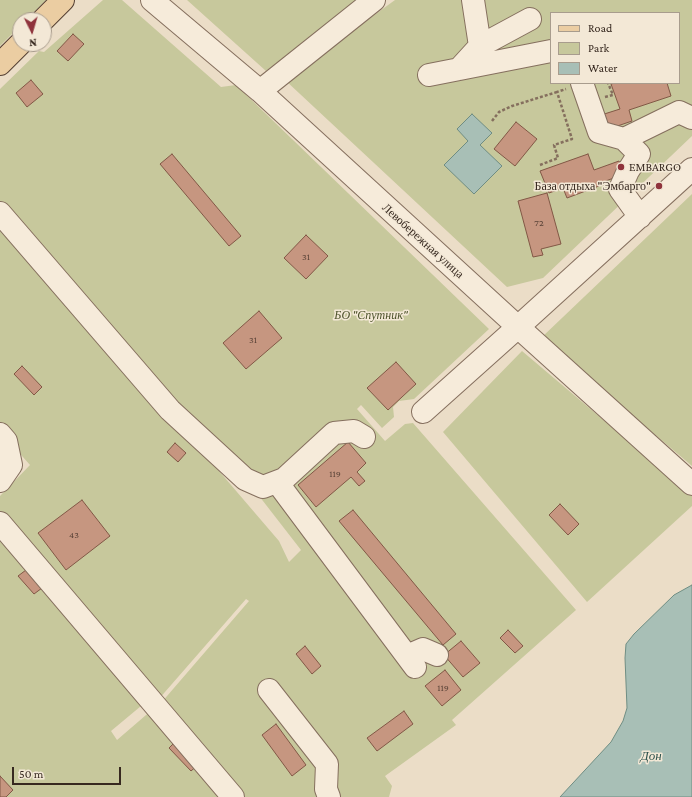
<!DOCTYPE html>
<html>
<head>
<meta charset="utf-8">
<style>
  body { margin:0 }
  #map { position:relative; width:692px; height:797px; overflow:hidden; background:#ebddc7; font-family:"Crimson Pro",serif }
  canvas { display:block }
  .legend { position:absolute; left:550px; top:12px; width:130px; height:72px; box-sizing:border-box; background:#f3e8d6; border:1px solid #a89c8d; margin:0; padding:5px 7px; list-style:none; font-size:12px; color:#372920 }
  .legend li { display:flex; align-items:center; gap:8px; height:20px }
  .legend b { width:20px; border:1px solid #a89c8d }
  .north { position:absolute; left:12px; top:12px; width:40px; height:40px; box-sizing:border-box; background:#f3e8d6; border:1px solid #a89c8d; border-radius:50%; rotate:175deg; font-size:11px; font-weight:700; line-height:16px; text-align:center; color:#372920 }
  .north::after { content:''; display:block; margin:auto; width:14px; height:18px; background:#8f333c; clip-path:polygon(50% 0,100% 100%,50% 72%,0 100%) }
  .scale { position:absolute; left:12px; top:767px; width:109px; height:18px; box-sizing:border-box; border:2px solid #372920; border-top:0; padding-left:5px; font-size:12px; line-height:14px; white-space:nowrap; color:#372920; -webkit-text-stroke:3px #f3e8d6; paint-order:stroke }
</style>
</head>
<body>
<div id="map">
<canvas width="692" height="797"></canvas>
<ul class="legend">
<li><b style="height:5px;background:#ebcda2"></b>Road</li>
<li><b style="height:11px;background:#c7c89c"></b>Park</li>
<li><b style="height:11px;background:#a8bfb6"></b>Water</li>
</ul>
<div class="north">N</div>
<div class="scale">50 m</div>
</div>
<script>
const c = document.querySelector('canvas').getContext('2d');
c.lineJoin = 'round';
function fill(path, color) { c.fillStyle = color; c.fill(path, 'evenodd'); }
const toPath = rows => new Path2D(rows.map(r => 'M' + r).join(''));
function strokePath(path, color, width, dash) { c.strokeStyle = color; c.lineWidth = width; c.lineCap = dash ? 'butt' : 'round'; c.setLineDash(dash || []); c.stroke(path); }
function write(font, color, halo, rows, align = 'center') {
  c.font = font + ' "Crimson Pro",serif'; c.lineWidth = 3; c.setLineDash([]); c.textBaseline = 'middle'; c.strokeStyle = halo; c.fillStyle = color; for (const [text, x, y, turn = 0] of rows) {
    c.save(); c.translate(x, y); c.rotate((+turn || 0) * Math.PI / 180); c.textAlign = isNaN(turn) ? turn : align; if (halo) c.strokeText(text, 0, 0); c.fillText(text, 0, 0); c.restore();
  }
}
const green = toPath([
  [0,0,46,0,26,20,20,20,20,26,0,46],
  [103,0,122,0,221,87,236,85,489,329,414,399,399,401,393,407,394,417,382,428,361,405,357,409,385,441,405,424,413,423,576,610,452,720,456,725,385,776,392,786,389,797,242,797,161,703,249,601,246,599,158,700,0,515,0,496,30,465,0,431,0,220,189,436,279,541,289,562,301,550,256,492,184,414,0,203,0,89,39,51,44,52],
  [187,0,361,0,266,71],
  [395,0,692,0,692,136,543,278,507,287,285,80],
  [551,13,679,13,679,83,551,83],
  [692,194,692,466,541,338],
  [522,351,692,495,692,506,587,602,443,432],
  [0,531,142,697,141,706,111,731,117,740,153,709,228,797,0,797]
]);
const water = toPath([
  [472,114,492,133,480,145,502,166,474,194,444,165,468,141,457,129,472,114],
  [692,585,692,797,560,797,611,742,623,721,627,708,625,658,626,644,634,634,674,595,692,585]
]);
const building = toPath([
  [73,34,84,44,68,61,57,51,73,34],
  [31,80,43,94,27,107,16,93,31,80],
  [615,83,667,83,671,96,629,110,632,121,603,131,598,116,620,109,611,84,615,83],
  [516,122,537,139,515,166,494,149,516,122],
  [172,154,241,236,229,246,160,164,172,154],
  [588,154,594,170,619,161,624,174,598,184,599,186,567,198,563,188,549,193,540,171,588,154],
  [547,193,561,244,541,249,543,255,533,257,518,201,547,193],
  [306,235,328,256,306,279,284,258,306,235],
  [259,311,282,338,246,369,223,343,259,311],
  [396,362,416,384,388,410,367,388,396,362],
  [22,366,42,387,34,395,14,374,22,366],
  [348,442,366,463,357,472,365,481,359,486,351,477,316,507,298,485,348,442],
  [175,443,186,453,178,462,167,452,175,443],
  [82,500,110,536,66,570,38,533,82,500],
  [560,504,579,524,568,535,549,515,560,504],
  [353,510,456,634,443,645,339,521,353,510],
  [26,570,42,588,34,594,18,576,26,570],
  [508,630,523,646,515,653,500,638,508,630],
  [461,641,480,663,463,677,444,655,461,641],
  [305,646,321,666,312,674,296,654,305,646],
  [445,670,461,690,442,706,425,686,445,670],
  [404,711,413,724,377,751,367,738,404,711],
  [276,724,306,765,292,776,262,735,276,724],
  [177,740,199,764,191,771,169,748,177,740],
  [0,776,13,790,6,797,0,797,0,776]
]);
const path = toPath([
  [605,97,613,95,608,83],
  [492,121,499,112,512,106,557,92],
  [540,165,558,158,554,145,572,139,557,92,566,89]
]);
const minor = toPath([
  [152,0,260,91,518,327,692,169],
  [473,0,480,46],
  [459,69,480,46,530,19],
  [429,75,551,51],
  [582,83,599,132,624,139,639,154,628,171,620,189,640,217],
  [260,91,374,0],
  [624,139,679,112,692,118],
  [0,213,170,410,245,479,263,487,284,479,334,433,354,431,364,437],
  [423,412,518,327,692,484],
  [0,434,6,441,11,465,0,481],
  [277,482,415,667],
  [0,523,233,797],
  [407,656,423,649,437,655],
  [269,690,327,764,326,789,329,797]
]);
const major = toPath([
  [43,20,63,0],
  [0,64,20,44]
]);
const markers = [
  [621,167,4,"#8f333c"],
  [659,186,4,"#8f333c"]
];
const numberNames = [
  ["72",539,223],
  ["31",306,257],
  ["31",253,340],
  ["119",335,474],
  ["43",74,535],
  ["119",443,688]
];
const poiNames = [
  ["EMBARGO",629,167],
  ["База отдыха \"Эмбарго\"",651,186,"right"]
];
const streetNames = [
  ["Левобережная улица",423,241,42]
];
const parkNames = [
  ["БО \"Спутник\"",371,315]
];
const waterNames = [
  ["Дон",651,756]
];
fill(green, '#c7c89c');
fill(water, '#a8bfb6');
strokePath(water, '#6f8d83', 1);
fill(building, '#c69680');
strokePath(building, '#825846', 1);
strokePath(minor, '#856f5e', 24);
strokePath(major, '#533e32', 24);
strokePath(path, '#856f5e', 2.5, [3, 2]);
strokePath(minor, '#f6ebda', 22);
strokePath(major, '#ebcda2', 22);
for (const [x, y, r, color] of markers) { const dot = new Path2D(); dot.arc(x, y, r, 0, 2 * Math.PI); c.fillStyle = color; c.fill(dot); strokePath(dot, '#f3e8d6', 1.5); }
write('10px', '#5b4438', null, numberNames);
write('12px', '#372920', '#f3e8d6', poiNames, 'left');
write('12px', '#372920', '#f3e8d6', streetNames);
write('italic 12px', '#4b5129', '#f3e8d6', parkNames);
write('italic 13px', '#31554f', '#f3e8d6', waterNames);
</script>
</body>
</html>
